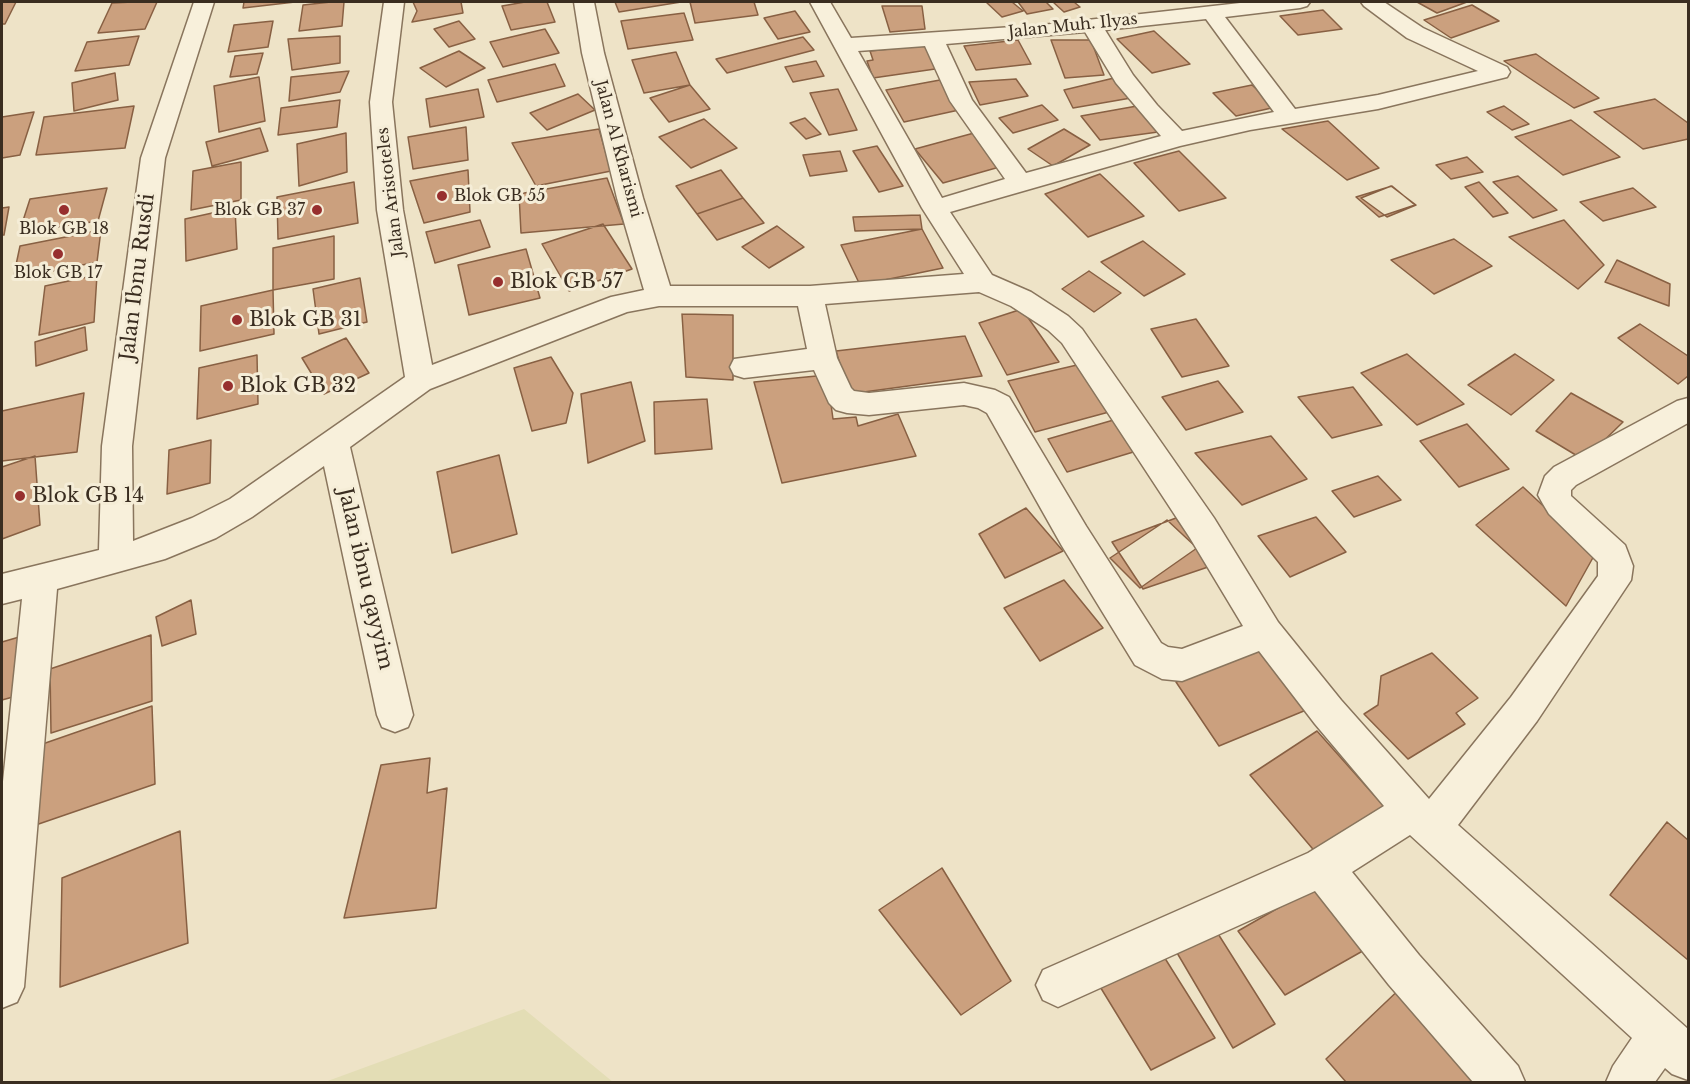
<!DOCTYPE html>
<html>
<head>
<meta charset="utf-8">
<style>
  body { margin:0 }
  #map { position:relative; width:1690px; height:1084px; overflow:hidden; background:#eee3c7; font-family:"Libre Baskerville",serif }
  canvas { display:block }
  .frame { position:absolute; inset:0; border:3px solid #3a2d20; pointer-events:none }
</style>
</head>
<body>
<div id="map">
<canvas width="1690" height="1084"></canvas>
<div class="frame"></div>
</div>
<script>
const g = document.querySelector('canvas').getContext('2d');
g.lineJoin = 'round';
function paint(path, color) { g.fillStyle = color; g.fill(path, 'evenodd'); }
const shape = rows => new Path2D(rows.map(r => 'M' + r).join(''));
function strokePath(path, color, width, dash) { g.strokeStyle = color; g.lineWidth = width; g.lineCap = dash ? 'butt' : 'round'; g.setLineDash(dash || []); g.stroke(path); }
function write(font, color, halo, rows, align = 'center') {
  g.font = font + ' "Libre Baskerville",serif'; g.lineWidth = 6; g.setLineDash([]); g.textBaseline = 'middle'; g.strokeStyle = halo; g.fillStyle = color; for (const [text, x, y, turn = 0] of rows) {
    g.save(); g.translate(x, y); g.rotate((+turn || 0) * Math.PI / 180); g.textAlign = isNaN(turn) ? turn : align; if (halo) g.strokeText(text, 0, 0); g.fillText(text, 0, 0); g.restore();
  }
}
const farmland = shape([
  [524,1009,613,1082,325,1082]
]);
const building = shape([
  [2,2,16,2,5,24,2,24,2,2],
  [133,2,157,2,145,29,98,33,112,3,133,2],
  [244,2,295,2,243,8,244,2],
  [331,2,344,2,342,26,299,31,303,5,331,2],
  [413,2,461,2,463,13,412,22,417,11,413,2],
  [525,2,547,2,555,22,511,30,502,6,525,2],
  [615,2,681,2,619,12,615,2],
  [690,2,754,2,758,15,695,23,690,2],
  [986,2,1012,2,1023,11,1002,17,986,2],
  [1018,2,1046,2,1053,9,1027,14,1018,2],
  [1053,2,1074,2,1080,7,1064,12,1053,2],
  [1417,2,1467,2,1437,13,1417,2],
  [1472,5,1499,21,1451,38,1424,20,1472,5],
  [882,6,922,6,925,29,890,32,882,6],
  [1323,10,1342,29,1298,35,1280,16,1323,10],
  [795,11,810,32,778,39,764,18,795,11],
  [684,13,693,40,628,49,621,21,684,13],
  [273,21,268,47,228,52,234,25,273,21],
  [459,21,475,39,449,47,434,29,459,21],
  [545,29,559,53,503,67,490,42,545,29],
  [1154,31,1190,64,1152,73,1117,39,1154,31],
  [139,36,129,65,75,71,87,42,139,36],
  [340,36,340,63,292,70,288,39,340,36],
  [803,37,814,50,727,73,716,59,803,37],
  [1018,40,1031,64,976,70,964,46,1018,40],
  [1051,40,1091,40,1104,75,1065,78,1051,40],
  [928,45,942,68,873,78,867,61,873,60,870,51,928,45],
  [459,51,485,68,446,87,420,68,459,51],
  [676,52,690,85,644,93,632,60,676,52],
  [263,53,257,74,230,77,235,56,263,53],
  [1536,54,1599,98,1574,108,1504,61,1536,54],
  [816,61,824,76,793,82,785,67,816,61],
  [555,64,565,86,497,102,488,80,555,64],
  [349,71,340,92,289,101,291,77,349,71],
  [115,73,118,100,74,111,72,83,115,73],
  [259,77,265,121,219,132,214,86,259,77],
  [1114,78,1131,98,1073,108,1064,90,1114,78],
  [1016,79,1028,96,980,105,969,82,1016,79],
  [940,80,959,110,904,122,886,90,940,80],
  [690,85,710,109,669,122,650,98,690,85],
  [1252,85,1276,107,1236,116,1213,93,1252,85],
  [478,89,484,117,430,127,426,99,478,89],
  [838,89,857,130,829,135,810,93,838,89],
  [578,94,595,110,547,130,530,113,578,94],
  [1655,99,1688,123,1688,139,1643,149,1594,112,1655,99],
  [340,100,337,127,278,135,281,108,340,100],
  [1042,105,1058,120,1013,133,999,118,1042,105],
  [134,106,125,148,36,155,44,117,134,106],
  [1137,106,1158,132,1100,140,1081,116,1137,106],
  [1504,106,1529,124,1512,130,1487,112,1504,106],
  [34,112,20,155,2,158,2,117,34,112],
  [805,118,821,134,806,139,790,123,805,118],
  [704,119,737,148,691,168,659,137,704,119],
  [1571,120,1620,157,1563,175,1515,137,1571,120],
  [1328,121,1379,168,1347,180,1282,129,1328,121],
  [466,127,468,160,413,169,408,137,466,127],
  [260,128,268,151,212,166,206,142,260,128],
  [599,129,611,171,536,186,512,143,599,129],
  [1064,129,1090,145,1053,166,1028,149,1064,129],
  [346,133,347,172,299,186,297,144,346,133],
  [974,133,1003,166,943,183,915,149,974,133],
  [877,146,903,186,879,192,853,151,877,146],
  [840,151,847,171,810,176,803,155,840,151],
  [1179,151,1226,198,1179,211,1134,163,1179,151],
  [1467,157,1483,172,1451,179,1436,165,1467,157],
  [241,162,241,200,191,210,193,171,241,162],
  [468,170,470,212,424,223,410,181,468,170],
  [721,170,743,198,697,214,676,186,721,170],
  [1100,174,1144,216,1088,237,1045,194,1100,174],
  [1518,176,1557,210,1533,218,1493,182,1518,176],
  [607,178,624,224,521,233,519,194,607,178],
  [354,182,358,223,278,239,277,197,354,182],
  [1479,182,1508,213,1493,217,1465,187,1479,182],
  [1391,186,1416,205,1387,217,1361,198,1391,186],
  [1392,186,1415,205,1379,217,1356,197,1392,186],
  [107,188,98,221,19,233,30,199,107,188],
  [1633,188,1656,207,1603,221,1580,202,1633,188],
  [743,198,764,223,717,240,697,214,743,198],
  [9,207,4,235,2,235,2,208,9,207],
  [235,208,237,249,186,261,185,219,235,208],
  [920,215,922,229,855,231,853,217,920,215],
  [480,220,490,247,435,263,426,232,480,220],
  [1564,220,1604,265,1578,289,1509,237,1564,220],
  [603,224,632,269,569,291,542,244,603,224],
  [777,226,804,247,769,268,742,247,777,226],
  [922,229,943,268,860,285,841,245,922,229],
  [101,230,97,262,13,279,20,246,101,230],
  [334,236,334,279,273,290,273,248,334,236],
  [1454,239,1492,266,1434,294,1391,260,1454,239],
  [1143,241,1185,274,1144,296,1101,262,1143,241],
  [526,249,540,298,469,315,458,265,526,249],
  [1617,260,1670,284,1669,306,1605,282,1617,260],
  [1089,271,1121,293,1094,312,1062,289,1089,271],
  [97,275,94,322,39,335,45,286,97,275],
  [360,278,367,322,319,334,313,289,360,278],
  [273,290,274,334,200,351,201,306,273,290],
  [1022,309,1059,362,1007,375,979,323,1022,309],
  [682,314,733,315,733,380,686,377,682,314],
  [1196,319,1229,366,1182,377,1151,329,1196,319],
  [1640,324,1688,356,1688,376,1678,384,1618,338,1640,324],
  [85,327,87,350,36,366,35,342,85,327],
  [965,336,982,376,849,394,836,351,965,336],
  [346,338,369,373,324,394,302,358,346,338],
  [1407,354,1464,404,1417,425,1361,373,1407,354],
  [1515,354,1554,380,1511,415,1468,385,1515,354],
  [257,355,258,404,197,419,199,368,257,355],
  [551,357,573,393,566,423,532,431,514,368,551,357],
  [1077,365,1109,412,1035,432,1008,381,1077,365],
  [827,375,833,419,856,417,858,426,898,414,916,456,782,483,754,382,827,375],
  [1218,381,1243,412,1186,430,1162,397,1218,381],
  [631,382,645,441,588,463,581,394,631,382],
  [1353,387,1382,425,1332,438,1298,397,1353,387],
  [84,393,77,452,2,461,2,411,84,393],
  [1571,393,1623,422,1584,460,1536,431,1571,393],
  [707,399,712,449,655,454,654,402,707,399],
  [1117,419,1140,450,1067,472,1048,439,1117,419],
  [1467,424,1509,469,1459,487,1420,441,1467,424],
  [1271,436,1307,479,1242,505,1195,453,1271,436],
  [211,440,210,483,167,494,169,450,211,440],
  [499,455,517,534,452,553,437,472,499,455],
  [35,456,40,525,2,539,2,467,35,456],
  [1378,476,1401,500,1354,517,1332,491,1378,476],
  [1523,487,1595,554,1566,606,1476,525,1523,487],
  [1026,508,1063,551,1005,578,979,534,1026,508],
  [1316,517,1346,552,1290,577,1258,536,1316,517],
  [1176,518,1211,566,1143,589,1112,542,1176,518],
  [1167,520,1197,548,1140,588,1110,558,1167,520],
  [1064,580,1103,628,1040,661,1004,608,1064,580],
  [191,600,196,634,162,646,156,617,191,600],
  [26,635,20,695,2,700,2,642,26,635],
  [151,635,152,701,51,733,50,669,151,635],
  [1263,648,1311,708,1219,746,1176,682,1263,648],
  [1432,653,1478,698,1456,713,1465,724,1408,759,1364,714,1378,705,1381,676,1432,653],
  [152,706,155,784,27,828,31,748,152,706],
  [1317,731,1390,813,1323,861,1250,775,1317,731],
  [430,758,427,793,447,788,436,908,344,918,381,765,430,758],
  [1667,822,1688,840,1688,960,1610,895,1667,822],
  [180,831,188,943,60,987,62,878,180,831],
  [942,868,1011,981,961,1015,879,910,942,868],
  [1327,880,1375,944,1285,995,1238,931,1327,880],
  [1215,929,1275,1024,1233,1048,1173,946,1215,929],
  [1161,952,1215,1038,1151,1070,1099,985,1161,952],
  [1406,983,1485,1067,1471,1082,1346,1082,1326,1059,1406,983]
]);
const minor = shape([
  [194,2,214,2,165,158,132,446,133,541,192,518,230,499,405,377,377,210,370,102,384,2,404,2,392,102,403,210,432,365,611,297,644,290,617,198,582,53,574,2,594,2,604,53,643,198,670,286,810,286,964,274,922,208,810,2,830,2,851,38,1042,25,1249,2,1310,2,1307,6,1300,8,1225,17,1295,109,1378,95,1478,71,1407,38,1364,6,1361,2,1384,2,1423,28,1507,67,1510,72,1507,77,1378,109,1250,130,1180,146,950,212,992,275,1031,292,1068,316,1082,329,1214,518,1278,622,1341,700,1429,799,1511,697,1598,576,1598,562,1549,514,1543,504,1538,495,1545,476,1554,467,1677,401,1688,398,1688,423,1576,485,1571,490,1571,496,1625,545,1633,566,1631,580,1537,721,1458,825,1688,1029,1688,1080,1672,1074,1665,1068,1655,1082,1606,1082,1613,1066,1632,1038,1410,835,1352,872,1419,955,1518,1066,1525,1082,1473,1082,1389,985,1315,891,1058,1007,1043,1000,1036,985,1043,970,1308,853,1384,806,1315,724,1259,651,1182,681,1162,679,1135,665,1062,546,987,413,978,408,964,405,869,415,847,413,836,410,829,403,814,370,744,378,734,375,730,367,734,359,807,349,798,306,659,306,627,312,430,389,350,447,413,715,408,727,395,732,382,727,377,715,324,466,252,517,216,538,165,559,57,589,24,987,17,1002,2,1008,2,791,22,599,2,604,2,574,99,550,102,446,141,158,194,2],
  [1206,19,1274,112,1182,131,1157,105,1133,75,1105,30,1206,19],
  [1085,32,1116,83,1161,136,1026,173,972,100,946,44,1085,32],
  [925,46,950,101,1005,179,942,198,858,51,925,46],
  [979,292,1011,306,1048,330,1062,343,1190,538,1243,626,1182,649,1168,647,1161,643,1086,526,1009,397,995,390,964,383,869,393,854,391,851,388,837,358,825,304,979,292]
]);
const markers = [
  [442,196,6,"#972f2e"],
  [64,210,6,"#972f2e"],
  [317,210,6,"#972f2e"],
  [58,254,6,"#972f2e"],
  [498,282,6,"#972f2e"],
  [237,320,6,"#972f2e"],
  [228,386,6,"#972f2e"],
  [20,496,6,"#972f2e"]
];
const farStreetnames = [
  ["Jalan Muh. Ilyas",1073,26,-6],
  ["Jalan Al Kharismi",618,149,75],
  ["Jalan Aristoteles",391,192,-97]
];
const farPoinames = [
  ["Blok GB 55",454,196,"left"],
  ["Blok GB 37",305,210,"right"],
  ["Blok GB 18",64,229],
  ["Blok GB 17",58,273]
];
const streetNames = [
  ["Jalan Ibnu Rusdi",138,277,-83],
  ["Jalan ibnu qayyim",365,579,77]
];
const poiNames = [
  ["Blok GB 57",510,282],
  ["Blok GB 31",249,320],
  ["Blok GB 32",240,386],
  ["Blok GB 14",32,496]
];
paint(farmland, '#e3ddb5');
paint(building, '#cba07e');
strokePath(building, '#886043', 1.5);
strokePath(minor, '#89755d', 3);
paint(minor, '#f8f0db');
for (const [x, y, r, color] of markers) { const dot = new Path2D(); dot.arc(x, y, r, 0, 2 * Math.PI); g.fillStyle = color; g.fill(dot); strokePath(dot, '#f5edd7', 2); }
write('16px', '#3a2d20', '#f5edd7', farStreetnames);
write('16px', '#3a2d20', '#f5edd7', farPoinames);
write('20px', '#3a2d20', '#f5edd7', streetNames);
write('20px', '#3a2d20', '#f5edd7', poiNames, 'left');
</script>
</body>
</html>
